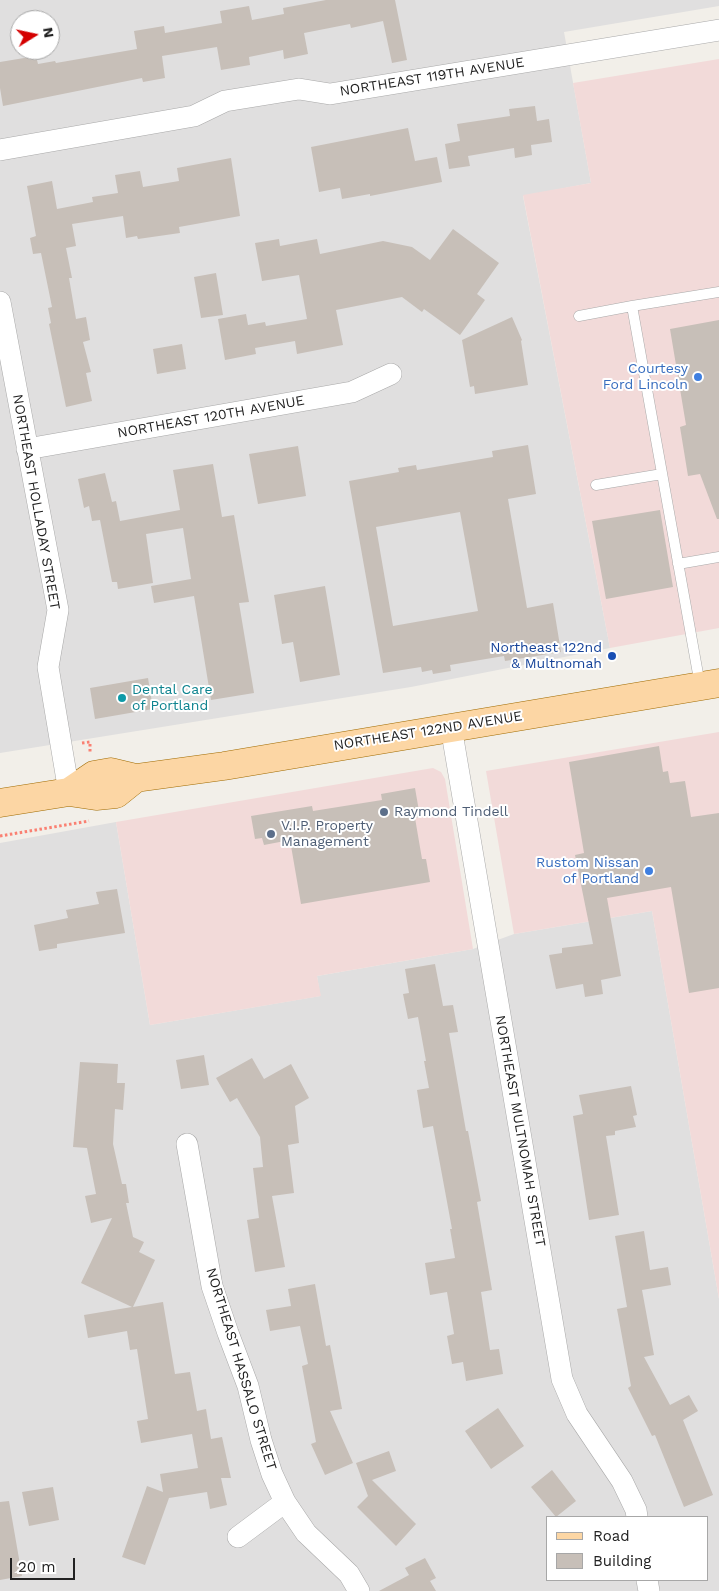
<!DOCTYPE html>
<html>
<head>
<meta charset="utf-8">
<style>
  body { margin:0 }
  #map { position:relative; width:719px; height:1591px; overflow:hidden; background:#f2efe9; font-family:"Work Sans",sans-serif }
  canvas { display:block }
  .legend { position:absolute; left:546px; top:1516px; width:162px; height:65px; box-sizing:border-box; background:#fff; border:1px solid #a7a7a7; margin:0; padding:6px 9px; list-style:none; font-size:15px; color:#222 }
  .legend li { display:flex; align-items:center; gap:10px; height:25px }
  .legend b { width:25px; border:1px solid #a7a7a7 }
  .north { position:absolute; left:10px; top:10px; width:50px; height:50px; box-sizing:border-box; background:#fff; border:1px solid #a7a7a7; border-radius:50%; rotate:80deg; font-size:14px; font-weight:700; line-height:20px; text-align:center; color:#222 }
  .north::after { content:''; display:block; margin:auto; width:18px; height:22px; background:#d40000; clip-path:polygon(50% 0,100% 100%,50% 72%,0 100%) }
  .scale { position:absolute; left:10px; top:1558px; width:65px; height:22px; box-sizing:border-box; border:2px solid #222; border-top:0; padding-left:6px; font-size:15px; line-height:18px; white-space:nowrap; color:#222; -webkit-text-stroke:4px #fff; paint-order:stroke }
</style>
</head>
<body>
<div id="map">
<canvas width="719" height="1591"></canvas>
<ul class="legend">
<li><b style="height:6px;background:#fcd6a4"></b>Road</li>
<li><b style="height:14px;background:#c7bfb8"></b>Building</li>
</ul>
<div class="north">N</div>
<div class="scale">20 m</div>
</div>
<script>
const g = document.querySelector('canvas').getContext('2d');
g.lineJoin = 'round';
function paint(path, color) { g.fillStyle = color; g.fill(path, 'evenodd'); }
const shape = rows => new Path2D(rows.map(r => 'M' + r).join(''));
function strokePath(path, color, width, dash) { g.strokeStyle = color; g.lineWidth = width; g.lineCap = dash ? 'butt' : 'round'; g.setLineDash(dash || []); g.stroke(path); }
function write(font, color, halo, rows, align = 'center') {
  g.font = font + ' "Work Sans",sans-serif'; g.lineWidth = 4; g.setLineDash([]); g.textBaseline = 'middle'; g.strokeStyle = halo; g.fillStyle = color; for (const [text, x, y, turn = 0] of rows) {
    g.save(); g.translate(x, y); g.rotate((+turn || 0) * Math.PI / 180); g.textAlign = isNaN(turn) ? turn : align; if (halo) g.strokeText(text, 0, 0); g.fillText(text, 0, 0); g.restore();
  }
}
const residential = shape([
  [0,0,719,0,719,6,564,32,591,183,523,196,610,648,411,687,0,753],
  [20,20,50,20,50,50,20,50],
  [116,822,150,1025,320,996,317,976,473,949,514,934,652,911,719,1299,719,1591,0,1591,0,843],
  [548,1517,708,1517,708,1580,548,1580]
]);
const commercial = shape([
  [719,59,719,628,610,648,523,195,591,183,573,83],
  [719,732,719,1299,652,911,514,934,486,771],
  [433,768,441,772,445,779,473,949,317,976,321,996,150,1025,116,822]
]);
const building = shape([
  [326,0,395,0,407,60,392,63,383,21,351,28,350,24,304,33,308,54,284,59,283,50,249,57,250,65,221,70,217,47,162,56,165,78,143,82,142,78,3,106,0,88,0,62,36,56,38,64,55,61,56,63,137,49,134,31,164,26,165,33,222,23,220,11,249,6,252,20,284,14,283,8],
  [535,106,537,121,549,119,552,142,531,145,532,155,515,158,514,148,468,156,470,166,449,169,445,144,460,141,457,124,510,116,509,109],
  [408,128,415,161,437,157,442,182,370,196,370,194,342,199,340,188,319,192,311,147],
  [231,158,240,216,179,227,180,233,138,239,137,236,126,238,123,216,72,224,76,246,66,248,72,278,69,278,76,319,86,317,90,340,83,342,91,372,86,373,92,401,66,407,49,324,51,323,48,308,52,307,41,253,33,254,30,238,36,236,27,186,52,181,57,209,93,202,92,197,118,193,115,175,140,171,143,187,179,181,177,168],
  [453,229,499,263,477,294,485,300,460,335,424,309,422,312,402,297,336,310,343,345,297,354,295,341,255,348,256,354,225,360,218,319,246,314,248,325,265,322,266,326,307,319,299,275,262,281,255,243,279,239,280,246,317,239,320,254,383,241,412,247,430,260],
  [216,273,223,315,201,318,194,277],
  [512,317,522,340,521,341,528,385,475,394,474,386,470,387,462,340],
  [719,320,719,519,717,519,700,474,688,476,680,427,686,425,670,329],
  [182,344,186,369,157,374,153,349],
  [528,445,536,494,508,499,527,608,553,603,561,652,505,661,504,656,450,665,451,671,433,674,432,670,422,672,421,667,383,673,349,481,399,472,398,468,416,465,417,470,493,457,492,451],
  [460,512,478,611,393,626,376,527],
  [298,446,306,496,258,504,249,454],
  [213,464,222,517,234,515,249,602,239,603,254,693,211,700,194,596,154,603,151,586,191,579,183,528,146,534,153,583,118,589,117,582,112,582,100,520,92,521,89,506,84,508,78,479,105,473,112,502,116,501,120,521,180,510,173,470],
  [660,510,673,587,606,599,592,521],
  [325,586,340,675,300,682,293,642,282,644,274,595],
  [148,678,153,709,95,719,90,688],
  [659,746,663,772,668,771,670,783,685,781,691,817,719,813,719,988,689,993,671,887,607,898,621,976,601,980,603,994,585,997,583,984,556,989,549,955,562,953,562,948,593,944,575,855,584,853,569,762],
  [415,788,420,817,415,818,422,859,426,859,430,882,301,904,290,840,264,845,262,838,255,839,251,816,312,806,313,811,382,800,381,794],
  [117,889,125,933,57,944,57,948,39,951,34,925,68,918,66,910,99,904,96,892],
  [435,964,443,1006,453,1005,458,1032,449,1033,466,1131,468,1131,481,1201,477,1202,492,1290,481,1292,490,1350,499,1349,503,1374,466,1381,463,1362,452,1364,447,1336,454,1334,447,1292,430,1295,425,1263,455,1258,450,1229,452,1229,433,1126,423,1128,417,1090,429,1088,424,1061,426,1061,418,1017,408,1019,403,994,409,993,405,969],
  [204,1055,209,1085,181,1089,176,1060],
  [252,1058,264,1079,291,1064,309,1098,295,1106,299,1143,288,1145,294,1193,272,1196,285,1267,255,1272,247,1220,259,1218,253,1168,263,1167,260,1137,237,1098,230,1102,216,1078],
  [80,1062,118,1064,117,1083,125,1083,123,1110,115,1109,113,1144,122,1184,126,1184,129,1203,126,1203,133,1237,144,1242,139,1252,155,1260,133,1307,163,1302,175,1374,190,1372,197,1411,206,1409,211,1439,222,1437,231,1478,221,1478,227,1505,210,1509,207,1492,169,1498,145,1565,122,1557,147,1486,163,1492,160,1474,198,1468,192,1434,141,1443,137,1421,148,1419,137,1349,130,1350,127,1331,88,1338,84,1315,132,1307,81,1283,112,1218,91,1223,85,1196,96,1194,87,1148,73,1147],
  [631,1086,637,1115,633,1116,636,1127,615,1131,615,1135,606,1136,619,1215,589,1220,573,1116,583,1114,579,1095],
  [644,1231,650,1270,668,1267,671,1285,642,1290,654,1355,644,1357,670,1405,689,1395,698,1411,683,1420,713,1495,684,1507,655,1435,652,1436,628,1388,631,1386,617,1309,627,1307,615,1236],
  [315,1284,326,1346,330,1345,342,1409,330,1411,353,1463,325,1475,311,1444,316,1442,302,1366,308,1364,300,1326,270,1331,266,1310,291,1306,288,1289],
  [498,1408,524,1446,491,1469,465,1431],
  [389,1451,396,1471,372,1480,416,1524,396,1546,357,1507,368,1496,356,1463],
  [552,1470,576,1501,556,1517,531,1487],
  [53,1487,59,1520,29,1526,22,1492],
  [9,1501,22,1576,0,1580,0,1502],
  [425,1558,436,1578,430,1581,436,1591,379,1591,409,1575,405,1568]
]);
const path = shape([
  [82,743,90,742,90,752],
  [0,836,89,821]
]);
const service = shape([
  [579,316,632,306],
  [596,485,662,474],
  [678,564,719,557],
  [700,685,632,306,719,292]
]);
const minor = shape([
  [0,150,194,116,225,101,299,89,330,94,719,30],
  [0,302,58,610,48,667,69,792],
  [27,449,352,392,391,374],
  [451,727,562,1379,577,1414,622,1481,636,1510,637,1517],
  [187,1144,212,1286,228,1333,248,1386,261,1440,272,1474,285,1502,306,1533,349,1574,359,1591],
  [238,1537,285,1502],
  [647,1580,649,1591]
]);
const primary = shape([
  [69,792,94,775,111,772,136,778,224,766,719,683],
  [0,803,69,792,96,796,116,794,136,778]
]);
const markers = [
  [698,377,5,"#3f7fe0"],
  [612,656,5,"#1a4fb4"],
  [122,698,5,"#0f9aa8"],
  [384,812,5,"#5c6f8a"],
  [271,834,5,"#5c6f8a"],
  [649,871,5,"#3f7fe0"]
];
const streetNames = [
  ["NORTHEAST 119TH AVENUE",432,77,-9],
  ["NORTHEAST 120TH AVENUE",211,417,-10],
  ["NORTHEAST HOLLADAY STREET",36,502,80],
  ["NORTHEAST 122ND AVENUE",428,731,-9],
  ["NORTHEAST MULTNOMAH STREET",520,1131,80],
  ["NORTHEAST HASSALO STREET",241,1369,73]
];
const shopNames = [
  ["Courtesy",688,369],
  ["Ford Lincoln",688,385],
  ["Rustom Nissan",639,863],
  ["of Portland",639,879]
];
const transitNames = [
  ["Northeast 122nd",602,648],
  ["& Multnomah",602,664]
];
const cultureNames = [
  ["Dental Care",132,690],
  ["of Portland",132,706]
];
const serviceNames = [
  ["Raymond Tindell",394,812],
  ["V.I.P. Property",281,826],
  ["Management",281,842]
];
paint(residential, '#e0dfdf');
paint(commercial, '#f2dad9');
paint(building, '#c7bfb8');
strokePath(service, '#a9a9a9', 11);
strokePath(minor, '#a9a9a9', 22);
strokePath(primary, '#a06b00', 29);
strokePath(path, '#fa8072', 3, [2.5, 2.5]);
strokePath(service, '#fff', 10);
strokePath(minor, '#fff', 21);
strokePath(primary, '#fcd6a4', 28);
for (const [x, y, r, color] of markers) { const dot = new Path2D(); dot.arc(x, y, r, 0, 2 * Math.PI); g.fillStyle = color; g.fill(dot); strokePath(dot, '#fff', 2); }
write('14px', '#222', '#fff', streetNames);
write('14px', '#366cbe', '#fff', shopNames, 'right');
write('14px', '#164399', '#fff', transitNames, 'right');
write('14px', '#0d838f', '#fff', cultureNames, 'left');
write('14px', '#4e5e75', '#fff', serviceNames, 'left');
</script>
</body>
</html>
